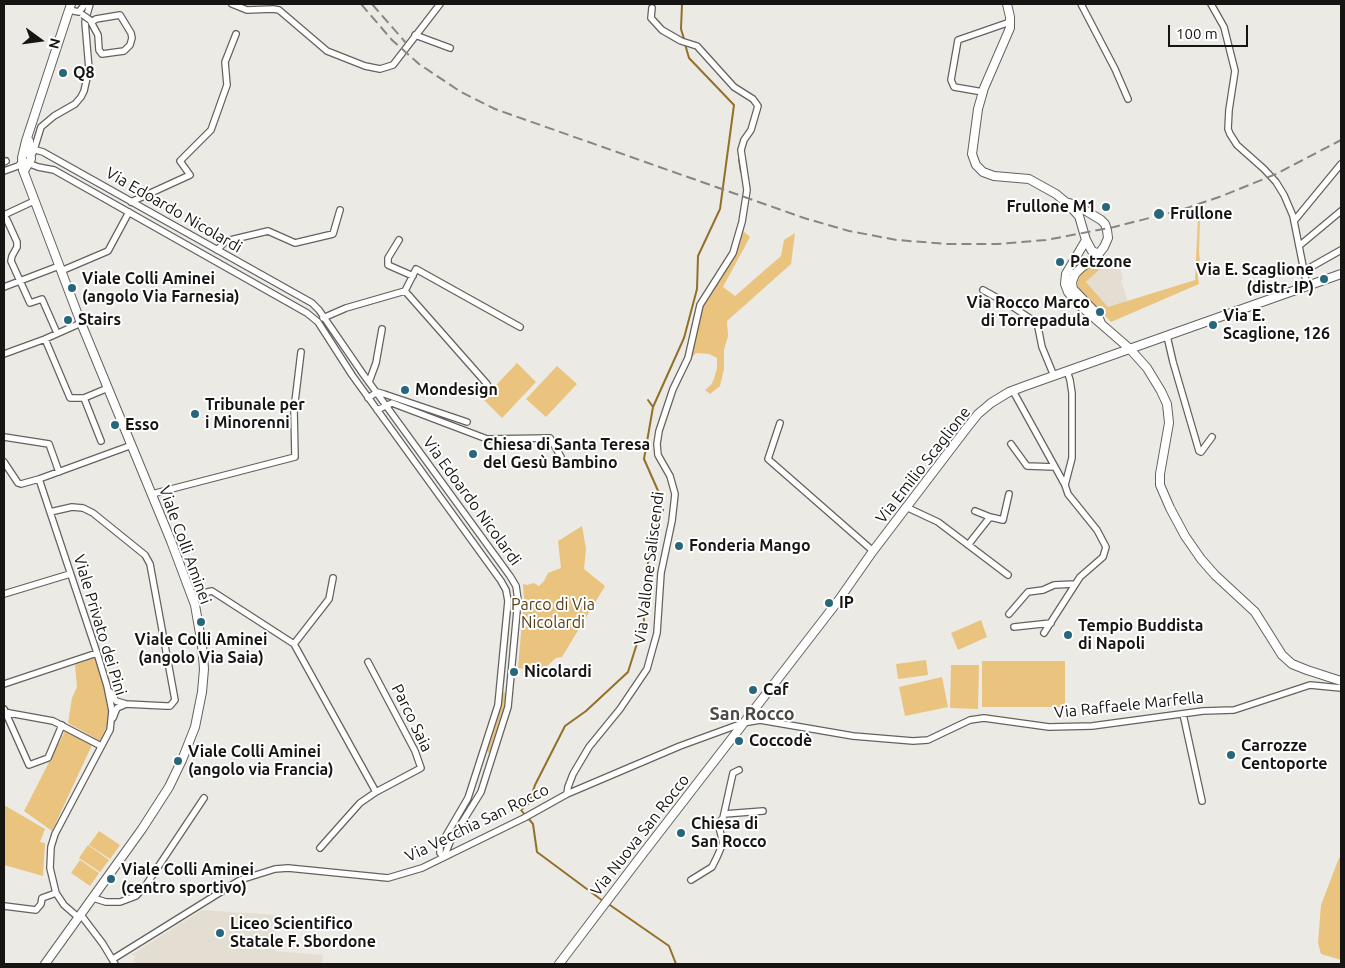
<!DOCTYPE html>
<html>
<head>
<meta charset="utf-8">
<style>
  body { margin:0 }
  #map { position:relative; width:1345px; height:968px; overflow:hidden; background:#eceae5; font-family:Ubuntu,sans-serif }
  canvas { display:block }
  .frame { position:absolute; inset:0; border:5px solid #161514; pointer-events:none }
  .north { position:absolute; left:15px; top:15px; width:50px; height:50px; -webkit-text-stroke:4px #fff; paint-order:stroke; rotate:104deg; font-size:14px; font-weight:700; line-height:20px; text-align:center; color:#161514 }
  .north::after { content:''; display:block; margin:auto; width:18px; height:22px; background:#161514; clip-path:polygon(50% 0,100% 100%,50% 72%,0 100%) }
  .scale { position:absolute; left:1168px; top:25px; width:80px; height:22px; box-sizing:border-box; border:2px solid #161514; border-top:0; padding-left:6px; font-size:15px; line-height:18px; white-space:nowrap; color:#161514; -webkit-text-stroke:4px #fff; paint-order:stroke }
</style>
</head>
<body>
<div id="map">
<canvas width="1345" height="968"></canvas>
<div class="frame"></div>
<div class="north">N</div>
<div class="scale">100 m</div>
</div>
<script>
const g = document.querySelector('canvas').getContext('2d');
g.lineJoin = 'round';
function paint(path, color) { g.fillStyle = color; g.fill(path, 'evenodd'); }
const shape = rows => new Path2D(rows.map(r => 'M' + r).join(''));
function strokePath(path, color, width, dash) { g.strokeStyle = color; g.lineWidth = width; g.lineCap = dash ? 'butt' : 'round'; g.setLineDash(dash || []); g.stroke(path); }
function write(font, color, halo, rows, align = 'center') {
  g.font = font + ' Ubuntu,sans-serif'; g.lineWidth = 4; g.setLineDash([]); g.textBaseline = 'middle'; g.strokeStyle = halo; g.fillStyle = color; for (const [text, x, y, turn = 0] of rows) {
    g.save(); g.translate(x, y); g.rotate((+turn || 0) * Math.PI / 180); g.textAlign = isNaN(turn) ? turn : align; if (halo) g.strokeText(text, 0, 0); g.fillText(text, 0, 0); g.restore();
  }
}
const built = shape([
  [1117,259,1123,279,1121,280,1128,302,1108,307,1086,282,1099,270,1106,267,1105,261],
  [202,910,276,915,275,951,323,955,322,964,138,964,133,962,135,956,131,955]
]);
const green = shape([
  [1200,217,1199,251,1201,275,1198,276,1199,284,1111,322,1080,290,1078,286,1078,280,1082,273,1092,266,1105,261,1106,267,1099,270,1086,282,1108,307,1195,280,1198,218],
  [742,230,750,237,723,287,735,296,781,256,784,240,795,233,791,264,727,321,728,336,724,350,724,369,720,386,710,394,705,390,711,385,714,379,717,368,717,358,709,354,696,353,690,359,702,309,734,254],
  [517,363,536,382,502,418,483,399],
  [557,366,577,384,546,417,526,399],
  [582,526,586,549,584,569,605,586,562,657,556,658,542,671,518,668,524,599,523,584,527,585,534,583,539,586,544,581,548,573,561,568,558,541],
  [981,620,987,637,958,650,951,633],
  [96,656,110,708,108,724,100,741,68,723,72,698,77,687,75,665],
  [926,660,928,675,898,679,896,664],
  [982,661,1065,661,1065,707,982,707],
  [951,665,979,665,978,709,950,708],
  [942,677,948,707,905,716,899,687],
  [505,692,506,695,503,716,491,751,488,753,487,750,497,720,502,694],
  [65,731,92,745,52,831,24,811],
  [4,805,45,829,40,842,45,843,43,876,4,865],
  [99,831,120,845,110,859,89,845],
  [88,845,109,860,100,872,79,858],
  [1339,858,1341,858,1341,960,1321,954,1318,943,1321,905],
  [80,860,99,873,90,886,71,873]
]);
const stream = shape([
  [682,4,681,29,684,39],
  [739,159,741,172],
  [648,400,653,407],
  [525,815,521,810,529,803,535,785,565,726,586,711,628,672,644,621,643,600,651,541,663,510,659,493,644,459,653,407,684,338,697,289,698,256,720,209,734,105,689,58,685,44],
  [528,818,533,824,537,852,603,901],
  [607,903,669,946,676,964]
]);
const minor = shape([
  [232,4,247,10,273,9,279,10,327,51,365,66,380,69,393,65,440,4],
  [1081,4,1115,69,1128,99],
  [1211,4,1224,27,1235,71,1229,110,1228,129,1230,134,1237,145,1264,169,1276,182,1284,195,1293,216,1307,286],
  [69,10,79,12,85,4],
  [90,20,98,35,99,50,102,54,124,51,130,45,132,38,131,33,120,15,96,19,92,22],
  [415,35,450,48],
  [983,92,954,87,951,80,958,40,1010,22],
  [29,148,43,152,312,303,319,310,363,374,510,576,516,586,518,600,508,707,481,792,450,842,444,857],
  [33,153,41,127,54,116,75,104,81,97,84,91,89,69,85,22,90,4],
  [4,162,6,161],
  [28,163,38,167,54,170,307,313,318,322,352,375,501,581,506,590,508,601,498,705,468,798,440,846,440,853,444,857],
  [4,171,18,166,23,161],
  [131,202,190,175,180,161,211,130,227,85,225,62,236,34],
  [4,215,34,201],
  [4,216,7,220,17,242,17,247,12,256,11,261,30,303,42,299,57,333],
  [1294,221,1341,164],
  [399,240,388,258,388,265,413,276],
  [1299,246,1341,211],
  [217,250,226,241,268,231,295,243,333,234,340,210],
  [61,271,108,251,129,212],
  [1304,271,1341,250],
  [4,287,59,266],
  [983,290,1010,305,1034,321,1038,327,1042,347,1054,376],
  [405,291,416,269,520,327],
  [405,291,487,384],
  [323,318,346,308,405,291],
  [1167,336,1173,362,1199,451,1201,452,1212,437],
  [45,339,70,398,84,398,108,388],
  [4,354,45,339,81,323],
  [369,382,376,363,382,329],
  [1013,391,1065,485,1068,494,1097,530,1106,547,1103,557,1080,577,1044,633],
  [84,398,101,441],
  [368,398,377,392,384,394,467,422],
  [377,410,392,403,487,439,550,438,561,457],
  [780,423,768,459,873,551],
  [4,437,49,444,59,472],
  [1011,444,1027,466,1055,467],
  [4,462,18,483,21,484,39,479],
  [1065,485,1072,458,1072,393,1070,380,1067,371],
  [152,494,295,457,294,410,301,352],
  [906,507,938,522,1008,575],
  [975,511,990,517],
  [50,512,72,507,83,508,93,513,145,555,150,564,175,700,170,706,166,706,126,704,116,701,110,692],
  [968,545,990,517,1003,520,1009,494],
  [4,594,70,574],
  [193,599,203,593,212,591,294,644,376,792,360,803,320,848],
  [1009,614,1028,592,1043,590,1054,585,1075,584],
  [1014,627,1051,623],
  [294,644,329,599,333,578],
  [368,662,415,751,421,768,376,792],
  [4,684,97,653],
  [4,709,29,765,48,758,62,725],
  [4,711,9,713,53,721,101,746],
  [1183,714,1202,801],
  [113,718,117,708,126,704],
  [567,794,568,787,573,774,589,747,620,709,647,669,657,633,661,573,672,521,675,494,670,476,658,455,657,444,659,431,673,389,688,358,700,305,733,253,742,222,747,190,741,150,744,140,751,130,758,106,753,99,734,87,697,46,681,41,662,30,651,18,652,8],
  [724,814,763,811],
  [691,880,712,867,717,857,723,843,719,827,721,820,723,818,733,773,739,770],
  [93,898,106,902,120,902,136,896,146,885,204,798],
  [4,906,36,910,41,904,42,898,56,893],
  [81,915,103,944,115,964],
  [79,918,64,905,56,893,50,868,51,847,55,834,110,730,112,711,107,686,97,653,39,479,132,445],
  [113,959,240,880,275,869,288,868,388,878,422,868,524,818,567,794,680,746,743,723,760,720,853,736,913,741,928,740,970,720,984,718,1049,727,1092,726,1203,711,1234,710,1310,685,1341,688]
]);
const major = shape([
  [1007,4,1010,17,1010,28,984,88,978,109,972,154,976,165,983,172,994,176,1029,179,1056,194,1067,203,1079,216,1086,240,1066,274,1065,284,1068,292,1077,303,1130,349,1147,368,1161,391,1167,404,1169,423,1160,474,1160,485,1170,508,1185,536,1201,559,1215,575,1255,612,1282,655,1292,664,1307,670,1341,681],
  [24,171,31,159,29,141],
  [1069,203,1078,206,1101,220,1105,224,1107,230,1108,238,1104,247,1097,256,1081,268,1075,274,1072,282,1073,289,1097,314,1101,323],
  [1086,240,1092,251,1099,254],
  [45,964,142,829,169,787,182,760,195,727,202,692,204,669,202,645,195,605,171,541,81,323,23,170,22,158,26,141,71,4],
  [559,964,641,856,838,601,873,551,966,429,978,414,991,403,1009,392,1025,386,1341,274]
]);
const rail = shape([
  [361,4,392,40,419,64,461,92,495,109,804,218,849,231,897,240,947,244,997,244,1046,240,1114,227,1181,210,1222,196,1276,174,1341,140],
  [372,4,406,43]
]);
const minorBridge = shape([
  [83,15,90,20]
]);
const markers = [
  [63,73,5,"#28667c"],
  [1106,207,5,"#28667c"],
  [1159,214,6,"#28667c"],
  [1060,262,5,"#28667c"],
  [1324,279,5,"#28667c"],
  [72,288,5,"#28667c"],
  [1100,312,5,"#28667c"],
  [68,320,5,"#28667c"],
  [1213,325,5,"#28667c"],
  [405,390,5,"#28667c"],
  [195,414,5,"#28667c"],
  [115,425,5,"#28667c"],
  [473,454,5,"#28667c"],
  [679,546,5,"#28667c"],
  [829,603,5,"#28667c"],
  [201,622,5,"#28667c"],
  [1068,635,5,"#28667c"],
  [514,672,5,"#28667c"],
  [753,690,5,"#28667c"],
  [739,741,5,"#28667c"],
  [1231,755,5,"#28667c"],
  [178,761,5,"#28667c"],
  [681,833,5,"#28667c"],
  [111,879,5,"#28667c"],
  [220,933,5,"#28667c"]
];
const poiNames = [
  ["Q8",73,73],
  ["Frullone M1",1096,207,"right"],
  ["Frullone",1170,214],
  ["Petzone",1070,262],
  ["Via E. Scaglione",1314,270,"right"],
  ["(distr. IP)",1314,288,"right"],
  ["Viale Colli Aminei",82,279],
  ["(angolo Via Farnesia)",82,297],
  ["Via Rocco Marco",1090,303,"right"],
  ["di Torrepadula",1090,321,"right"],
  ["Via E.",1223,316],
  ["Scaglione, 126",1223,334],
  ["Stairs",78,320],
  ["Mondesign",415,390],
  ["Tribunale per",205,405],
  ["i Minorenni",205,423],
  ["Esso",125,425],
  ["Chiesa di Santa Teresa",483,445],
  ["del Gesù Bambino",483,463],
  ["Fonderia Mango",689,546],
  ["IP",839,603],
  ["Tempio Buddista",1078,626],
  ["di Napoli",1078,644],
  ["Viale Colli Aminei",201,640,"center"],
  ["(angolo Via Saia)",201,658,"center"],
  ["Nicolardi",524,672],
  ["Caf",763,690],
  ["Coccodè",749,741],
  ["Carrozze",1241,746],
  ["Centoporte",1241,764],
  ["Viale Colli Aminei",188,752],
  ["(angolo via Francia)",188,770],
  ["Chiesa di",691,824],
  ["San Rocco",691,842],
  ["Viale Colli Aminei",121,870],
  ["(centro sportivo)",121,888],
  ["Liceo Scientifico",230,924],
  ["Statale F. Sbordone",230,942]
];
const streetNames = [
  ["Via Edoardo Nicolardi",174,210,30],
  ["Via Emilio Scaglione",923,465,-52],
  ["Via Edoardo Nicolardi",472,501,54],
  ["Viale Colli Aminei",185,545,70],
  ["Via Vallone Saliscendi",649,568,-83],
  ["Viale Privato dei Pini",100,625,73],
  ["Via Raffaele Marfella",1129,705,-6],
  ["Parco Saia",412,718,64],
  ["Via Vecchia San Rocco",477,823,-26],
  ["Via Nuova San Rocco",640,835,-52]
];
const parkNames = [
  ["Parco di Via",553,605],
  ["Nicolardi",553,623]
];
const neighbourhoodNames = [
  ["San Rocco",752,714]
];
paint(built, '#e4ddd2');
paint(green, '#eac37e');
strokePath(stream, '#93702a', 2);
strokePath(minor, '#64625e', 8);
strokePath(major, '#64625e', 10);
strokePath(minor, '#fff', 5.5);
strokePath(major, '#fff', 8);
strokePath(rail, '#878683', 2, [10, 5]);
strokePath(minorBridge, '#64625e', 8, []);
strokePath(minorBridge, '#fff', 5.5);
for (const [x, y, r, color] of markers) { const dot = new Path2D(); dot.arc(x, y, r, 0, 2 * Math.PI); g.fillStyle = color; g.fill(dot); strokePath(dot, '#fff', 2); }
write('bold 16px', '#161514', '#fff', poiNames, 'left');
write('16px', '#161514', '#fff', streetNames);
write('16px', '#554018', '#fff', parkNames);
write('bold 18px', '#4c4a46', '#fff', neighbourhoodNames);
</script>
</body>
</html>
